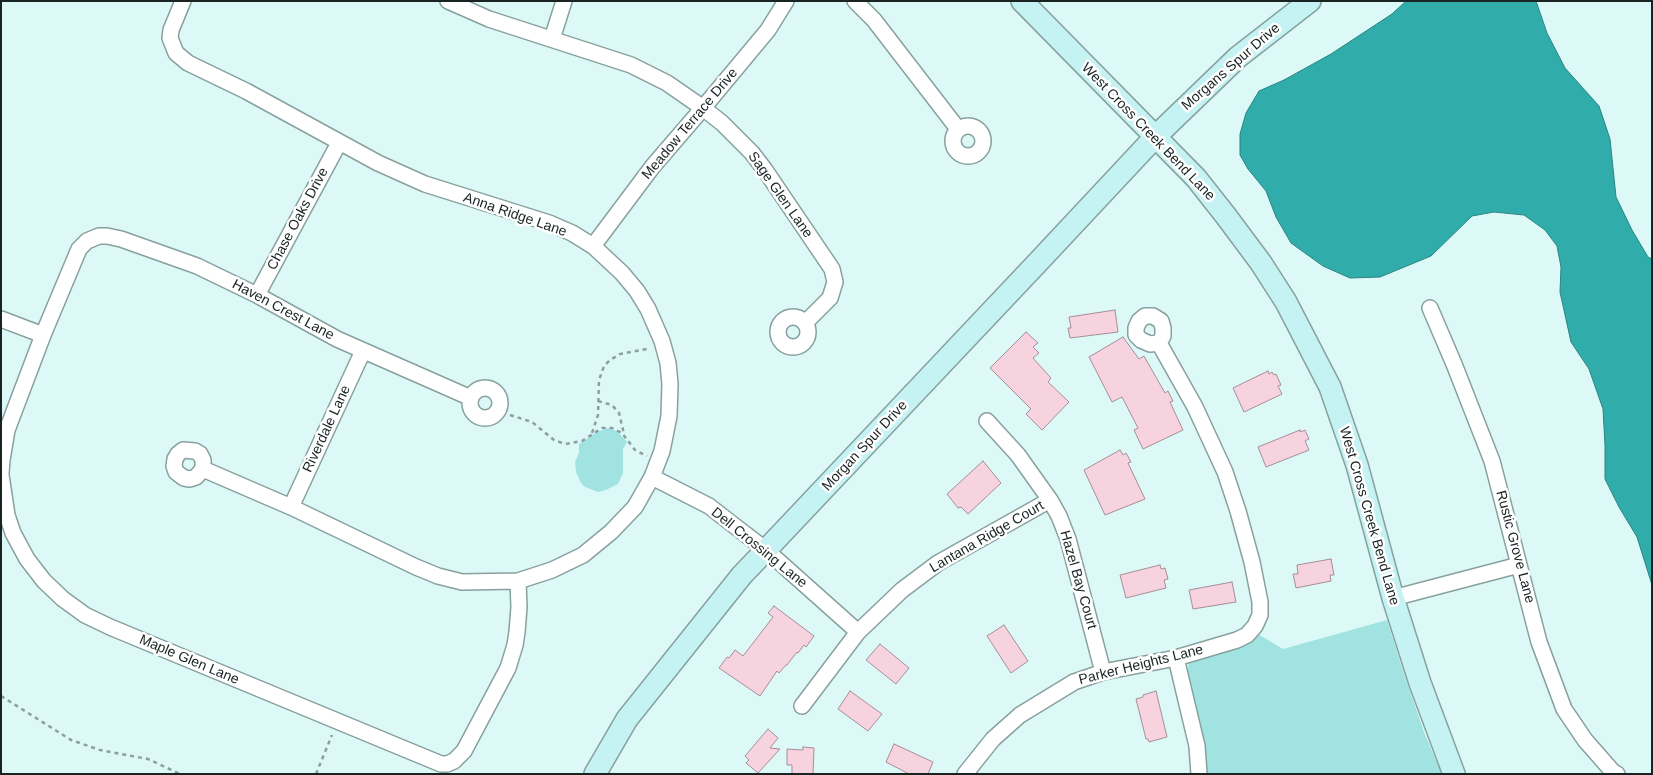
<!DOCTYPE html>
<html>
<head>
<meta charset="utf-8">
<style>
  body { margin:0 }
  #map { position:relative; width:1653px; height:775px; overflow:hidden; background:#ddf9f7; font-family:Arial,sans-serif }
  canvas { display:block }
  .frame { position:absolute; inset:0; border:2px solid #182322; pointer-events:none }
</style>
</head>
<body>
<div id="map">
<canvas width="1653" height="775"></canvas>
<div class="frame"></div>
</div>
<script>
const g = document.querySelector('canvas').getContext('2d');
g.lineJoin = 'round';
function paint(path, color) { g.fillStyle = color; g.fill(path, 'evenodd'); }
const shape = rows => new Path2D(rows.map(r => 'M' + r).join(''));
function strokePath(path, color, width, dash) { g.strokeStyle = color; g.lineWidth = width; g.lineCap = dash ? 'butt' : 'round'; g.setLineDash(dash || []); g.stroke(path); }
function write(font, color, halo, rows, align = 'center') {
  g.font = font + ' Arial,sans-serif'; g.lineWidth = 5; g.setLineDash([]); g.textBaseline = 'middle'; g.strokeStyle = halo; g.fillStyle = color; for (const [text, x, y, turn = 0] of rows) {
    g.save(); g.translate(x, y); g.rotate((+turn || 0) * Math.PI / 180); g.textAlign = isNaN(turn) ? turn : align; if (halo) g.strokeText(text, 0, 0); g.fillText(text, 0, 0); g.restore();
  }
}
const green = shape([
  [608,428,617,431,627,442,623,449,623,473,618,484,606,490,598,492,585,487,581,483,576,472,575,462,579,453,579,444,597,432],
  [1387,620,1405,677,1425,735,1442,774,1206,774,1206,759,1203,738,1187,673,1189,661,1252,640,1258,634,1283,649]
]);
const water = shape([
  [1406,1,1536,1,1547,33,1565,68,1599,106,1610,139,1616,197,1632,230,1648,257,1652,259,1652,585,1637,537,1619,507,1605,479,1605,445,1603,409,1589,369,1571,342,1560,292,1561,267,1557,246,1545,230,1524,215,1494,212,1472,216,1431,256,1380,277,1350,278,1323,266,1291,243,1276,217,1266,191,1248,169,1240,155,1240,134,1246,113,1259,91,1284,80,1331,54,1392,14,1406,1]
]);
const building = shape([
  [1115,310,1118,332,1070,338,1068,328,1071,328,1069,317,1115,310],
  [1026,332,1038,343,1033,347,1039,353,1033,358,1051,378,1048,382,1069,402,1042,430,1026,414,1031,409,990,368,1026,332],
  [1123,337,1139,359,1144,356,1165,393,1168,391,1173,401,1170,402,1183,430,1143,449,1134,430,1138,428,1122,397,1112,402,1089,357,1123,337],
  [1268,371,1269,374,1272,372,1274,375,1276,374,1281,385,1278,386,1282,394,1244,412,1233,388,1268,371],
  [1300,430,1300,432,1305,430,1309,439,1305,441,1309,450,1266,467,1258,447,1300,430],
  [1120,450,1123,455,1126,453,1131,462,1128,463,1145,499,1105,515,1084,470,1120,450],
  [983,461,1001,483,968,514,961,507,958,508,947,494,983,461],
  [1331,559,1334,575,1330,575,1331,581,1296,588,1293,574,1298,574,1297,565,1331,559],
  [1160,565,1161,569,1165,568,1168,579,1164,580,1166,588,1126,598,1120,575,1160,565],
  [1232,582,1236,602,1193,609,1189,590,1232,582],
  [774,606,814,636,806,647,804,645,798,653,797,652,787,665,786,665,779,673,777,671,760,696,719,668,727,657,729,658,735,650,743,656,773,617,768,613,774,606],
  [1004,625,1028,661,1011,673,987,636,1004,625],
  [880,644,909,668,896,684,866,660,880,644],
  [850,691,882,714,868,731,838,709,850,691],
  [1156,691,1167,737,1149,742,1148,739,1146,739,1136,699,1143,697,1143,695,1156,691],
  [768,729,778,738,770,748,780,749,758,773,746,763,749,760,745,756,768,729],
  [894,744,933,762,928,774,909,774,886,762,894,744],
  [803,747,814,748,813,774,792,774,792,765,787,765,787,749,803,750,803,747]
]);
const path = shape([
  [598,401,612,405,619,413,624,434],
  [510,415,532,422,554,440,565,444,582,441,602,428,612,428,622,433,635,450,647,456],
  [592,433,598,415,599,380,604,366,610,360,620,354,647,349],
  [1,696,71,740,100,750,148,759,180,774],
  [316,774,332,735]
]);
const street = shape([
  [183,1,171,30,170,38,176,53,188,63,246,91,378,163,425,184,549,223,572,233,593,246,622,273,637,291,648,309,662,341,668,363,670,384,669,416,662,451,652,477,635,507,611,532,583,555,552,570,518,581,462,582,438,576,416,567,291,507,203,469,203,460,200,454,195,451,183,450,178,454,175,459,174,466,176,472,184,478,190,479,196,477,203,469],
  [448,1,489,19,631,65,667,83,703,108,722,123,752,153,765,170,832,269,835,282,830,298,805,323],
  [855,1,874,20,958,129],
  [552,39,564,1],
  '953 141a15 15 0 1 1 30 0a15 15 0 1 1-30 0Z',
  [593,246,653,166,703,108,768,30,786,1],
  [257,295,339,143],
  [1430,308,1454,364,1492,461,1539,642,1564,709,1585,740,1613,772,1617,774],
  '778 332a15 15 0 1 1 30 0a15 15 0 1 1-30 0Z',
  [1,319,43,335],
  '470 403a15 15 0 1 1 30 0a15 15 0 1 1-30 0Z',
  [987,421,1018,455,1050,500,1059,516,1068,539,1103,672],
  [1,473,2,460,7,430,43,335,79,249,87,241,99,236,107,236,121,239,197,266,257,295,337,339,471,398],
  [1,475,7,515,13,533,27,559,44,581,63,599,85,615,110,627,441,764,447,764,454,761,464,751,508,668,515,645,517,632,519,607,518,581],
  [652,477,709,506,736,527,766,550,858,632],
  [291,507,363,351],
  [1393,598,1519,565],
  [1176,658,1197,746,1199,774],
  [802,706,858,632,902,590,938,563,1050,500],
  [965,774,993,739,1020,715,1074,682,1103,672,1176,658,1237,640,1247,635,1255,626,1260,615,1260,602,1252,562,1238,511,1225,472,1195,407,1159,343,1163,336,1163,328,1161,321,1153,316,1145,316,1139,321,1136,328,1136,335,1141,340,1150,344,1159,343]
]);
const secondary = shape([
  [1022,1,1196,178,1226,216,1261,263,1286,302,1330,387,1357,465,1393,598,1420,683,1454,774],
  [595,774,627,719,742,575,766,550,1040,260,1156,136,1238,57,1310,1]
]);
const streetNames = [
  ["Morgans Spur Drive",1231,67,-41],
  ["Meadow Terrace Drive",690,124,-50],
  ["West Cross Creek Bend Lane",1148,132,46],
  ["Sage Glen Lane",780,195,55],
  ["Anna Ridge Lane",515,215,19],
  ["Chase Oaks Drive",298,219,-62],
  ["Haven Crest Lane",283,310,28],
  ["Riverdale Lane",327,429,-65],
  ["Morgan Spur Drive",865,446,-47],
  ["West Cross Creek Bend Lane",1369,516,74],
  ["Lantana Ridge Court",987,537,-30],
  ["Rustic Grove Lane",1515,547,75],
  ["Dell Crossing Lane",759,548,39],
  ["Hazel Bay Court",1078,580,74],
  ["Maple Glen Lane",189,660,23],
  ["Parker Heights Lane",1141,665,-14]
];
paint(green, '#a1e3e1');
paint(water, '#30adab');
strokePath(water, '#298482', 1);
paint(building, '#f6d3de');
strokePath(building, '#a48e95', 1);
strokePath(street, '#87a19f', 18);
strokePath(secondary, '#87a19f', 24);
strokePath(path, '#8ba09e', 2.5, [4, 4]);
strokePath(street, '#fff', 15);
strokePath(secondary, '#c5f2f2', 21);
write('14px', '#182322', '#fff', streetNames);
</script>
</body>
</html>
